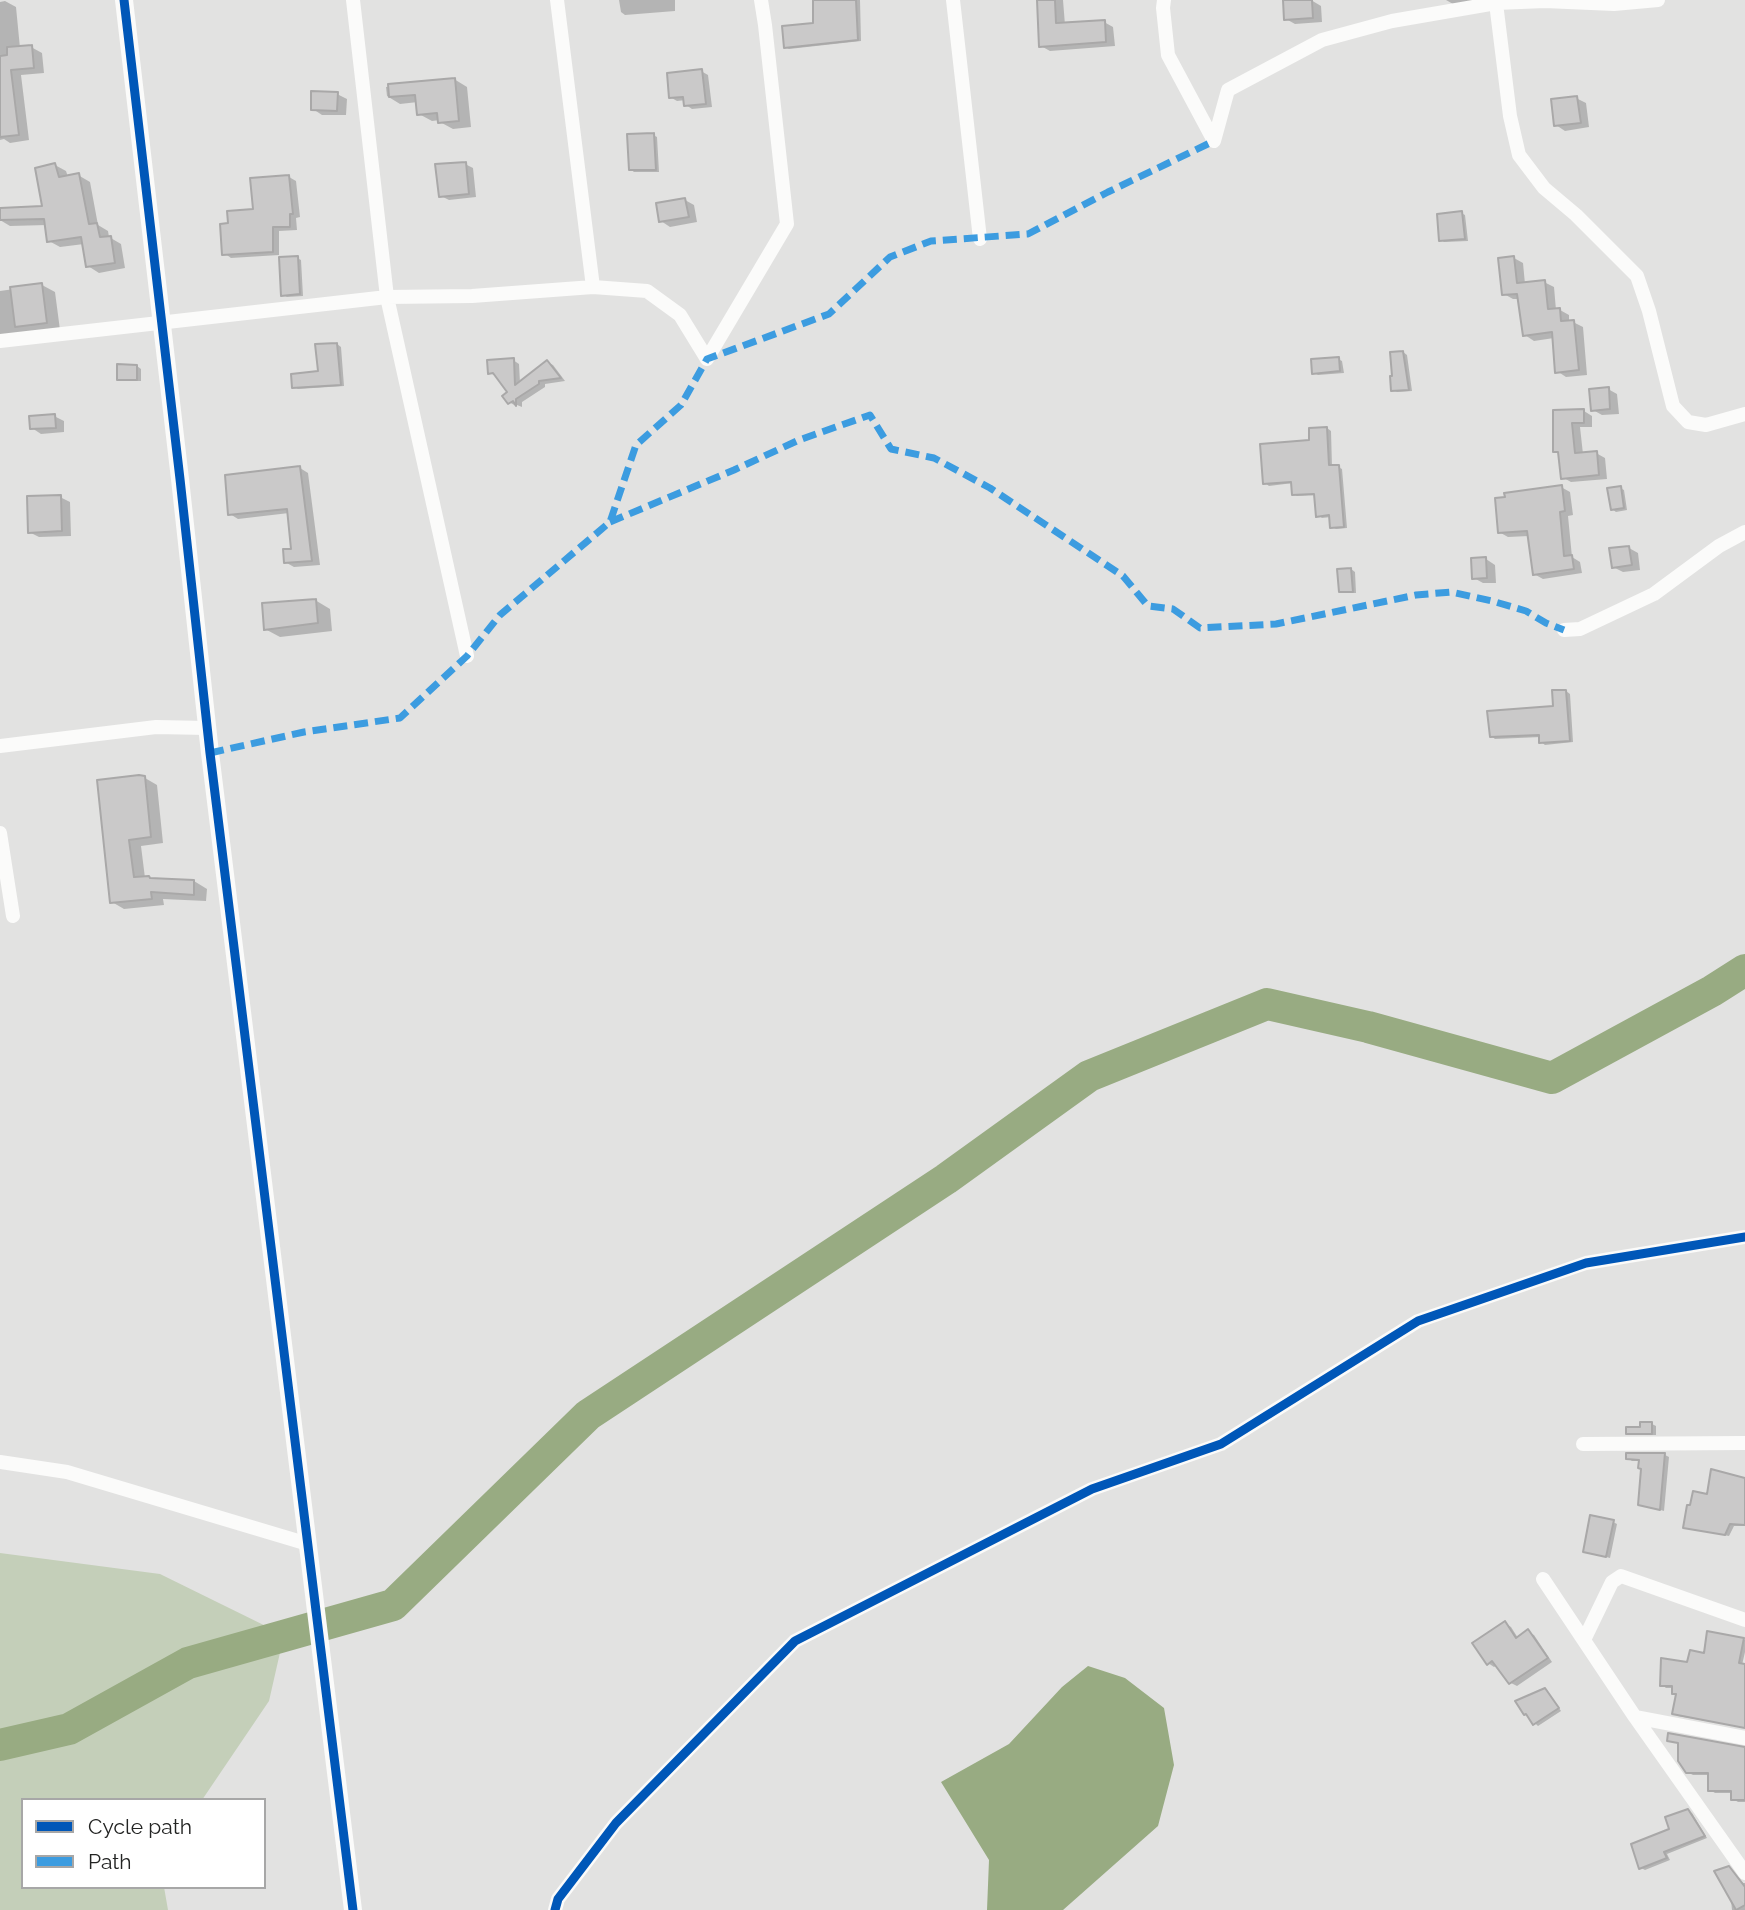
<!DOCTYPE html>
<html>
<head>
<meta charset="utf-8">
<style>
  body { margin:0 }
  #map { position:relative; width:1745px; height:1910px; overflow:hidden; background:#e2e2e1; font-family:Raleway,sans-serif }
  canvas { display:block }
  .legend { position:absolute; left:21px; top:1798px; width:245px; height:91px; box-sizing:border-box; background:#fff; border:2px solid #a7a7a7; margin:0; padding:9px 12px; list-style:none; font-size:21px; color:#232423 }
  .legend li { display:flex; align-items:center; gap:14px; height:35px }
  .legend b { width:35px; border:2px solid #a7a7a7 }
</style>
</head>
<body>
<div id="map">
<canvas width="1745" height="1910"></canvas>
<ul class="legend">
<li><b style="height:9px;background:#0057b8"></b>Cycle path</li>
<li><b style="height:9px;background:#3c9ce0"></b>Path</li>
</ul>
</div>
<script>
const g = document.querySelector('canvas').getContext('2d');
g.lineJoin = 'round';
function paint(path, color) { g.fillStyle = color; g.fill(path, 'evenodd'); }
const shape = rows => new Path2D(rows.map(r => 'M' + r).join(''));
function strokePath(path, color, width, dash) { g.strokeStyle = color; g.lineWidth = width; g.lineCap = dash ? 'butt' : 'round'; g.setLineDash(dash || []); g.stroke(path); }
const green = shape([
  [0,1553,160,1574,284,1635,269,1701,202,1800,23,1800,23,1887,164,1887,168,1910,0,1910]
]);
const water = shape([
  [1088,1666,1125,1678,1164,1708,1174,1765,1158,1826,1063,1910,987,1910,989,1860,941,1782,1009,1744,1062,1687]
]);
const shadow = shape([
  [619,0,675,0,675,11,625,15,621,12],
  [815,0,860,0,861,41,789,49,785,47,815,25],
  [1038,0,1063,0,1065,25,1104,22,1113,27,1115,46,1050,51,1041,46],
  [1311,0,1321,6,1322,22,1295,24,1286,19],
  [1446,0,1487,0,1453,4],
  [5,1,16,7,20,48,31,47,42,53,44,73,21,75,29,140,10,143,4,139,0,140,0,2],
  [701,71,708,75,712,107,692,109,686,105,686,100,677,101,670,97],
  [454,79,467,87,471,127,453,129,440,122,440,120,432,121,419,114,418,102,400,104,387,96,386,87],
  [337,94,347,99,346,115,322,115,313,109],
  [1576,98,1586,103,1589,127,1565,131,1556,125],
  [653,135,657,137,659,172,634,172,630,169],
  [465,164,473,168,476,197,449,200,441,196],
  [55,165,66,171,68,177,78,175,90,182,98,225,108,231,109,237,121,244,125,268,99,273,88,266,84,244,60,247,49,241,47,225,10,226,0,220,0,210,44,208],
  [289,177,296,181,300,217,296,218,297,230,279,231,279,255,231,258,224,253,255,210],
  [685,200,694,205,697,222,670,227,661,221],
  [1461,213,1465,215,1468,241,1444,242,1440,239],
  [297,258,301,260,303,296,287,297,283,295],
  [1514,258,1523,263,1525,284,1544,282,1554,287,1556,310,1560,310,1569,315,1569,322,1573,322,1583,327,1587,375,1566,377,1557,371,1554,338,1534,341,1525,335,1520,299,1513,299,1504,294],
  [42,285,55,292,60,330,0,336,0,291],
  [337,344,341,347,344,386,298,389,294,387,320,373],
  [1403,352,1407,355,1412,391,1397,392,1393,390],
  [1338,359,1342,361,1344,373,1318,375,1314,373],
  [513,360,519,364,520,383,547,362,553,365,565,381,545,384,545,387,522,402,522,407,517,405,516,406,509,402,509,393,496,376,490,373],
  [137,366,141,369,141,381,122,381,118,379],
  [1608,389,1617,394,1619,414,1602,415,1593,410],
  [1584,411,1592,416,1592,427,1580,427,1583,454,1596,453,1605,458,1607,479,1571,482,1562,477,1560,454,1555,451,1554,412],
  [54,416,64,421,64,432,41,434,32,428],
  [1327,428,1331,431,1332,467,1338,467,1342,469,1347,528,1336,529,1332,527,1331,517,1322,518,1318,515,1316,495,1297,496,1293,494,1293,483,1269,486,1265,483],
  [300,468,308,473,320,565,294,567,285,562,293,550,289,513,238,519,230,514],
  [1561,487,1570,492,1573,515,1568,516,1572,557,1580,562,1582,573,1543,579,1534,574,1529,536,1508,537,1499,532],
  [1620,488,1624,490,1627,510,1616,512,1612,509],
  [60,497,70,502,71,536,39,537,29,532],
  [1629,548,1638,553,1640,570,1623,572,1613,567],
  [1486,559,1495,565,1496,583,1483,583,1474,578],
  [1351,569,1355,572,1356,593,1345,593,1341,591],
  [315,600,330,609,332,631,280,637,265,629],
  [1566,691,1570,694,1573,742,1545,745,1541,742,1541,737,1495,739,1491,736,1555,708],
  [145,778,157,785,163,843,141,846,145,878,194,881,207,889,206,901,163,899,164,905,124,909,112,902],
  [1652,1424,1656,1426,1656,1435,1632,1435,1628,1433],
  [1665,1455,1669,1457,1664,1511,1640,1504,1643,1469,1641,1461,1632,1461,1628,1458],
  [1708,1496,1745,1505,1745,1526,1734,1526,1729,1536,1689,1529,1685,1527],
  [1613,1522,1617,1524,1610,1558,1585,1551],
  [1505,1623,1511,1627,1518,1638,1528,1632,1534,1635,1552,1662,1517,1686,1511,1683,1497,1665,1494,1667,1488,1663],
  [1743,1639,1745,1640,1745,1652,1739,1678,1745,1679,1745,1728,1678,1716,1674,1713,1677,1695,1673,1693,1674,1688,1666,1688,1662,1685,1688,1664],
  [1545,1690,1549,1693,1561,1711,1538,1726,1525,1714],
  [1669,1740,1745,1749,1745,1802,1738,1802,1733,1799,1733,1793,1715,1793,1710,1790,1710,1775,1693,1775,1687,1772,1679,1744],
  [1688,1811,1692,1813,1707,1838,1667,1854,1670,1860,1645,1870,1641,1868],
  [1728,1868,1733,1871,1743,1883,1745,1883,1745,1910,1732,1910]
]);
const river = shape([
  [0,1745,69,1729,188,1663,393,1605,588,1415,946,1179,1089,1076,1267,1004,1368,1027,1552,1078,1712,991,1745,970]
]);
const building = shape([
  [813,0,856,0,858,40,784,48,782,26,813,23,813,0],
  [1037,0,1055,0,1056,23,1105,20,1106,42,1039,47,1037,0],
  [1283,0,1312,0,1313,18,1284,20,1283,0],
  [32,45,34,68,11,70,19,135,0,137,0,56,7,55,7,47,32,45],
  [702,69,706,104,684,106,683,97,669,98,667,73,702,69],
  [455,78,459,121,438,123,437,113,417,115,415,95,389,97,388,84,455,78],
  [311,91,338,92,337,111,311,110,311,91],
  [1577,96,1581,123,1554,126,1551,99,1577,96],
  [654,133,656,170,629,170,627,134,654,133],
  [466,162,469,194,439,197,435,164,466,162],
  [55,163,59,177,79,173,89,224,97,223,100,237,111,236,115,263,86,267,81,237,47,242,44,219,0,220,0,208,42,206,35,168,55,163],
  [289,175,293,214,290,214,290,227,273,227,273,252,222,255,220,224,228,223,227,211,253,209,250,178,289,175],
  [685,198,689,217,659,222,656,203,685,198],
  [1462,211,1465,239,1439,241,1437,214,1462,211],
  [298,256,300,294,281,296,279,257,298,256],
  [1514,256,1517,283,1545,280,1548,309,1560,308,1561,321,1574,320,1579,370,1555,373,1552,332,1523,336,1517,294,1502,295,1498,258,1514,256],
  [42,283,47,323,15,327,10,287,42,283],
  [337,343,341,385,292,388,291,374,318,371,315,344,337,343],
  [1403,351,1409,390,1391,391,1390,376,1392,376,1390,352,1403,351],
  [1339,357,1340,371,1312,374,1311,359,1339,357],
  [514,358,515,385,547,360,561,378,539,381,539,384,516,399,516,406,513,401,508,404,502,396,507,392,493,373,488,374,487,360,514,358],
  [117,364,137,365,137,380,117,380,117,364],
  [1609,387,1610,409,1591,411,1589,389,1609,387],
  [1584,409,1584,423,1572,423,1575,453,1597,451,1599,475,1561,479,1558,452,1553,452,1553,410,1584,409],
  [55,414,56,428,30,429,29,416,55,414],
  [1327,427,1329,465,1339,465,1344,527,1330,528,1329,515,1316,517,1314,494,1292,495,1291,482,1263,484,1260,444,1309,440,1309,428,1327,427],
  [300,466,312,561,284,563,283,549,291,549,287,509,228,515,225,475,300,466],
  [1562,485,1565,511,1560,512,1564,556,1572,555,1574,569,1533,575,1527,531,1498,533,1495,498,1505,497,1504,493,1562,485],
  [1621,486,1624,508,1611,510,1607,488,1621,486],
  [61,495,62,531,28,533,27,496,61,495],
  [1629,546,1632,565,1612,568,1609,548,1629,546],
  [1486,557,1487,578,1472,579,1471,558,1486,557],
  [1351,568,1353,592,1339,592,1337,569,1351,568],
  [316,599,318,623,264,630,262,603,316,599],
  [1552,690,1566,690,1570,741,1539,743,1539,735,1490,737,1487,711,1553,706,1552,690],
  [139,775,145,776,151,837,129,840,134,877,149,876,150,878,194,880,194,895,151,892,152,899,110,903,97,780,139,775],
  [1640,1422,1652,1422,1652,1434,1626,1434,1626,1427,1640,1427,1640,1422],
  [1626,1453,1665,1453,1660,1510,1638,1505,1641,1469,1638,1468,1639,1460,1626,1459,1626,1453],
  [1711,1469,1745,1478,1745,1525,1730,1524,1725,1535,1683,1528,1687,1505,1690,1505,1693,1491,1707,1494,1711,1469],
  [1590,1515,1614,1520,1606,1557,1583,1552,1590,1515],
  [1505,1621,1516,1638,1528,1629,1548,1658,1509,1684,1492,1661,1487,1665,1472,1643,1505,1621],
  [1707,1631,1744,1638,1739,1663,1745,1664,1745,1728,1672,1714,1676,1694,1672,1694,1672,1686,1660,1686,1661,1658,1687,1662,1690,1650,1704,1653,1707,1631],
  [1545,1688,1559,1708,1533,1725,1526,1714,1524,1715,1515,1701,1545,1688],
  [1668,1733,1745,1747,1745,1800,1731,1800,1731,1791,1708,1791,1708,1773,1686,1773,1678,1761,1678,1743,1667,1741,1668,1733],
  [1688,1809,1705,1836,1664,1852,1667,1858,1639,1869,1631,1844,1669,1829,1665,1817,1688,1809],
  [1729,1866,1745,1887,1745,1905,1736,1910,1714,1871,1729,1866]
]);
const minor = shape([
  [353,0,387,297,467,656],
  [557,0,593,287,647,291,680,315,707,359,787,224,765,25,761,0],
  [953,0,980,239],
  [1164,0,1163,8,1168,55,1214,141],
  [1496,3,1510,116,1519,155,1544,188,1576,215,1637,276,1649,311,1673,406,1688,422,1706,425,1745,414],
  [1214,141,1228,90,1322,40,1392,21,1496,3,1545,1,1614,4,1658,0],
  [0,341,387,297,472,296,593,287],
  [1564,630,1580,629,1654,594,1719,546,1745,532],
  [0,746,156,727,207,728],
  [0,833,13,916],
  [1583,1444,1745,1443],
  [0,1462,67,1472,308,1544],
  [1543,1579,1635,1717,1745,1873],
  [1584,1640,1612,1582,1621,1576,1745,1620],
  [1635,1717,1745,1738],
  [555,1910,558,1899,616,1823,795,1641,1092,1489,1221,1444,1418,1321,1586,1263,1745,1237]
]);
const tertiary = shape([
  [124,0,180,479,210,753,353,1910]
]);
const quiet = shape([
  [610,522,734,470,799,440,870,415,891,449,934,458,990,488,1123,576,1148,606,1173,609,1200,628,1276,624,1416,595,1451,592,1492,601,1526,611,1546,623,1564,630],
  [210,753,304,732,400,718,467,656,500,615,610,522,636,445,681,405,707,359,829,314,890,257,931,241,1028,234,1108,192,1214,141]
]);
const cycleway = shape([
  [124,0,180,479,210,753,353,1910],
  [555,1910,558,1899,616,1823,795,1641,1092,1489,1221,1444,1418,1321,1586,1263,1745,1237]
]);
paint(green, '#c4cfb9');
paint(water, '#98ab82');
paint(shadow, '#0003');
strokePath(river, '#98ab82', 32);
paint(building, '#cac9c9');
strokePath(building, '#a9a8a8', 2);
strokePath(minor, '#fbfbfa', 14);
strokePath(tertiary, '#fbfbfa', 18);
strokePath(quiet, '#3c9ce0', 7, [14, 7]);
strokePath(cycleway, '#0057b8', 9);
</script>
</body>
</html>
